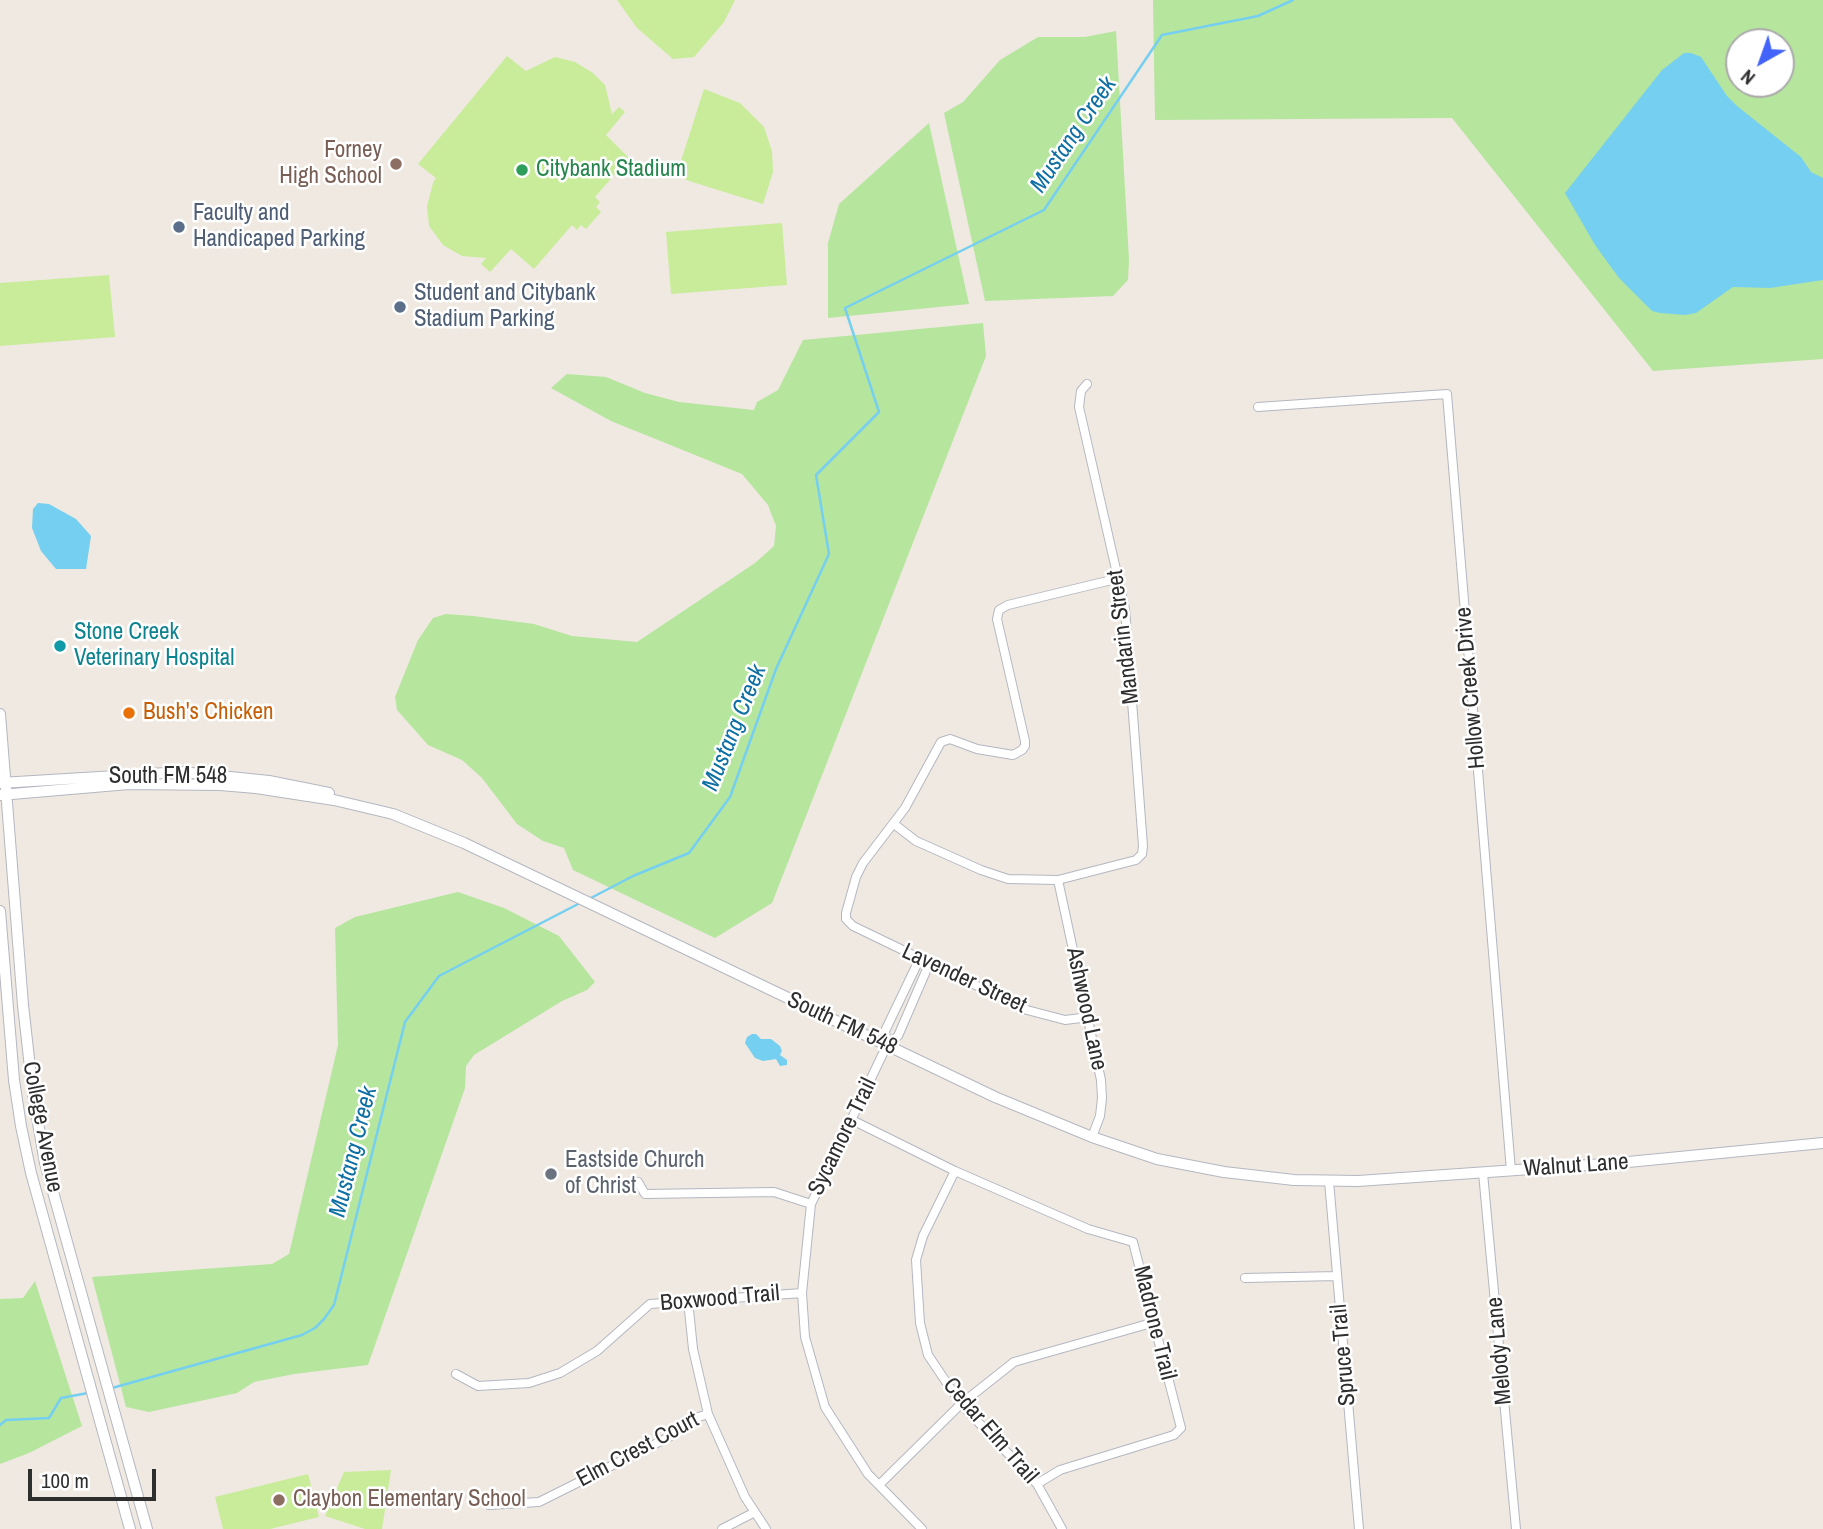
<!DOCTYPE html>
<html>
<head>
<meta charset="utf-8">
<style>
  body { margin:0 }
  #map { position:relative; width:1823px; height:1529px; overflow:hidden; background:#efe9e1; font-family:"Archivo Narrow",sans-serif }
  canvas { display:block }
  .north { position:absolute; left:1725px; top:28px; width:70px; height:70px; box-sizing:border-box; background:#fff; border:2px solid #ababab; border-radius:50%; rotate:220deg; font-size:19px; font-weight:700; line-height:28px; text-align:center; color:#2e2e2e }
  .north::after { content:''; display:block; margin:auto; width:24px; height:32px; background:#4264fb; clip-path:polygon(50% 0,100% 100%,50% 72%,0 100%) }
  .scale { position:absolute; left:28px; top:1469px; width:128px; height:32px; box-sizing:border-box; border:4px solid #2e2e2e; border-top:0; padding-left:9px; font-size:21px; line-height:24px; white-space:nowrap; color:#2e2e2e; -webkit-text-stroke:5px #fff; paint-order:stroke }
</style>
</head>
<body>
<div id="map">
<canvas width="1823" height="1529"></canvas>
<div class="north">N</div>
<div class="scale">100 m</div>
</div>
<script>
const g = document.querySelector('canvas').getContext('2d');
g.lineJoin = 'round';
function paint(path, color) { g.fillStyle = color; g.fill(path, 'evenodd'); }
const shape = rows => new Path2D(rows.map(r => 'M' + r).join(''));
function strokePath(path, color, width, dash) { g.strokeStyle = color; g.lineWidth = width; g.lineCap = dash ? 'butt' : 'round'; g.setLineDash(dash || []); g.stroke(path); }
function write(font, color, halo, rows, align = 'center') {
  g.font = font + ' "Archivo Narrow",sans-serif'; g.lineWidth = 5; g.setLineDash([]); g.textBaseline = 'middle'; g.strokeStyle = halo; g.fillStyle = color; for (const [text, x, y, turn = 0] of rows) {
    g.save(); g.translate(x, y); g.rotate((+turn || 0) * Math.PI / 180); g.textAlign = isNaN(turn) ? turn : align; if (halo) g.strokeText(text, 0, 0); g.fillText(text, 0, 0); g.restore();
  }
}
const green = shape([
  [1153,0,1823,0,1823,359,1653,371,1452,118,1155,120],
  [1739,42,1781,42,1781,84,1739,84],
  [1116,31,1129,260,1128,280,1113,296,985,301,944,113,963,102,1000,60,1038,37,1085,37],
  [929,123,969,304,828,318,828,243,839,204],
  [983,323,986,356,772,903,715,938,573,870,564,848,543,841,517,824,482,778,462,760,428,745,397,710,395,697,418,640,433,618,446,614,473,616,534,624,572,636,637,642,755,563,774,546,776,526,768,505,742,474,611,421,551,388,567,374,606,377,645,393,679,402,754,410,757,402,778,390,803,340],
  [458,892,504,908,559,936,595,982,587,990,562,1001,474,1055,466,1066,465,1088,368,1365,294,1374,254,1382,237,1393,149,1412,126,1407,92,1277,272,1264,289,1254,338,1045,335,928,355,917],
  [35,1281,82,1426,29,1453,0,1464,0,1299,23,1298]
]);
const pitch = shape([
  [617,0,735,0,724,22,694,57,673,59,637,28],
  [507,56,526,71,555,57,575,62,593,73,605,85,612,114,619,107,625,112,606,135,629,158,595,197,600,202,596,207,601,212,586,229,581,225,577,230,572,225,534,269,511,249,490,272,481,264,486,258,462,256,443,245,429,226,427,206,433,183,436,178,418,164],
  [704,89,740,103,764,127,772,151,773,172,763,204,686,180,679,167],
  [782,223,787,285,671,294,666,232],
  [109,275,115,337,0,346,0,283],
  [391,1470,382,1529,365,1529,325,1516,344,1472],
  [308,1474,319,1517,270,1529,223,1529,215,1497]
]);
const water = shape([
  [1684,53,1691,53,1701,57,1727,96,1737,106,1801,157,1811,172,1823,178,1823,280,1770,288,1733,287,1696,313,1685,315,1660,313,1652,311,1619,278,1595,245,1565,193,1662,70],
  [38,503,49,504,76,519,91,536,86,569,56,569,41,551,32,528,33,509],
  [752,1034,756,1034,761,1039,771,1039,780,1046,782,1051,780,1055,787,1060,787,1065,780,1066,776,1059,763,1061,755,1058,745,1043,747,1037]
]);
const stream = shape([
  [589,899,633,876,689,853,730,797,776,669,829,554,816,475,879,412,845,308,1044,210,1162,35,1258,16,1293,0],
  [112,1388,302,1335,315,1328,324,1319,334,1305,405,1022,439,976,580,903],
  [0,1425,6,1420,49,1418,61,1398,88,1393]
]);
const street = shape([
  [1258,407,1447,394,1511,1171],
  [894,824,916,841,981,870,1008,879,1058,880,1136,860,1142,854,1143,846,1125,609,1079,407,1081,391,1087,384],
  [1058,880,1101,1080,1102,1098,1100,1116,1092,1137],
  [1089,1017,1065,1020,1027,1010,853,926,846,919,846,913,856,877,863,863,905,808,941,742,950,739,977,749,1013,755,1022,750,1025,746,1025,741,997,619,999,610,1008,605,1120,578],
  [887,1045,885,1031,920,958],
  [852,1120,955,1171,1088,1229,1133,1242,1181,1428,1174,1435,1060,1470,1037,1484],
  [955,1171,923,1236,916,1260,920,1323,928,1355,961,1404,1037,1484,1062,1529],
  [1483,1173,1516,1529],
  [1329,1181,1359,1529],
  [638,1182,645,1194,774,1192,811,1204],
  [1245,1278,1337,1276],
  [688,1300,693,1349,708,1414,745,1497,766,1529],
  [456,1374,478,1386,529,1383,560,1373,597,1351,650,1304,802,1293],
  [879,1485,961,1404,1014,1362,1155,1322],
  [489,1505,539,1502,669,1437,683,1422,708,1414],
  [722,1529,755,1512],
  [922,1529,868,1474,825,1407,805,1337,802,1293,811,1204,887,1045,898,1036,930,962]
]);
const secondary = shape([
  [0,714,23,1005,33,1094,45,1163,147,1529],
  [0,783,182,772,269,781,329,793],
  [0,795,129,784,220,785,256,788,334,800,393,814,464,843,995,1097,1092,1137,1157,1159,1224,1172,1294,1180,1358,1181,1618,1163,1823,1143],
  [0,911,14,1080,21,1126,31,1173,130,1529]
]);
const markers = [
  [396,164,7,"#8d6e63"],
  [522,170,7,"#2e9e5b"],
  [179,227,7,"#5c6f8a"],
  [400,307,7,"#5c6f8a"],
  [60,646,7,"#0f9aa8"],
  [129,713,7,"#e8710a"],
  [551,1174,7,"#6b7280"],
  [279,1500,7,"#8d6e63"]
];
const educationNames = [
  ["Forney",382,151],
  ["High School",382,177],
  ["Claybon Elementary School",293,1500,"left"]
];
const leisureNames = [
  ["Citybank Stadium",536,170]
];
const serviceNames = [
  ["Faculty and",193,214],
  ["Handicaped Parking",193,240],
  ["Student and Citybank",414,294],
  ["Stadium Parking",414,320]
];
const cultureNames = [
  ["Stone Creek",74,633],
  ["Veterinary Hospital",74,659]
];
const streetNames = [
  ["Mandarin Street",1124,637,-97],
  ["Hollow Creek Drive",1471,688,-95],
  ["South FM 548",168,777],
  ["Lavender Street",964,979,25],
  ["Ashwood Lane",1086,1009,78],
  ["South FM 548",842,1024,25],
  ["College Avenue",42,1127,79],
  ["Sycamore Trail",843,1137,-64],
  ["Walnut Lane",1576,1166,-4],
  ["Boxwood Trail",720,1299,-5],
  ["Madrone Trail",1154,1323,76],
  ["Melody Lane",1500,1351,-95],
  ["Spruce Trail",1344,1355,-95],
  ["Cedar Elm Trail",990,1431,49],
  ["Elm Crest Court",638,1450,-28]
];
const foodNames = [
  ["Bush's Chicken",143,713]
];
const worshipNames = [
  ["Eastside Church",565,1161],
  ["of Christ",565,1187]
];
const waterNames = [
  ["Mustang Creek",1074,135,-56],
  ["Mustang Creek",735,728,-68],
  ["Mustang Creek",354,1152,-76]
];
paint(green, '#b6e59e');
paint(pitch, '#c9ec9a');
paint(water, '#75cff0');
strokePath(stream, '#75cff0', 2.5);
strokePath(street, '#b4b7c1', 10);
strokePath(secondary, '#b4b7c1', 12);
strokePath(street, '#fff', 8);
strokePath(secondary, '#fff', 10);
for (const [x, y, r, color] of markers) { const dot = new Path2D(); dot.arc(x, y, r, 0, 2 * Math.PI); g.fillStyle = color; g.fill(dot); strokePath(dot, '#fff', 2.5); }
write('23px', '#785e54', '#fff', educationNames, 'right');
write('23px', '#27864d', '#fff', leisureNames, 'left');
write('23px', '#4e5e75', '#fff', serviceNames, 'left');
write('23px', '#0d838f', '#fff', cultureNames, 'left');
write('23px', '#2e2e2e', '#fff', streetNames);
write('23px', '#c56008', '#fff', foodNames, 'left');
write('23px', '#5b616d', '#fff', worshipNames, 'left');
write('italic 24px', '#0d6fa3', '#fff', waterNames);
</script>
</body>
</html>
